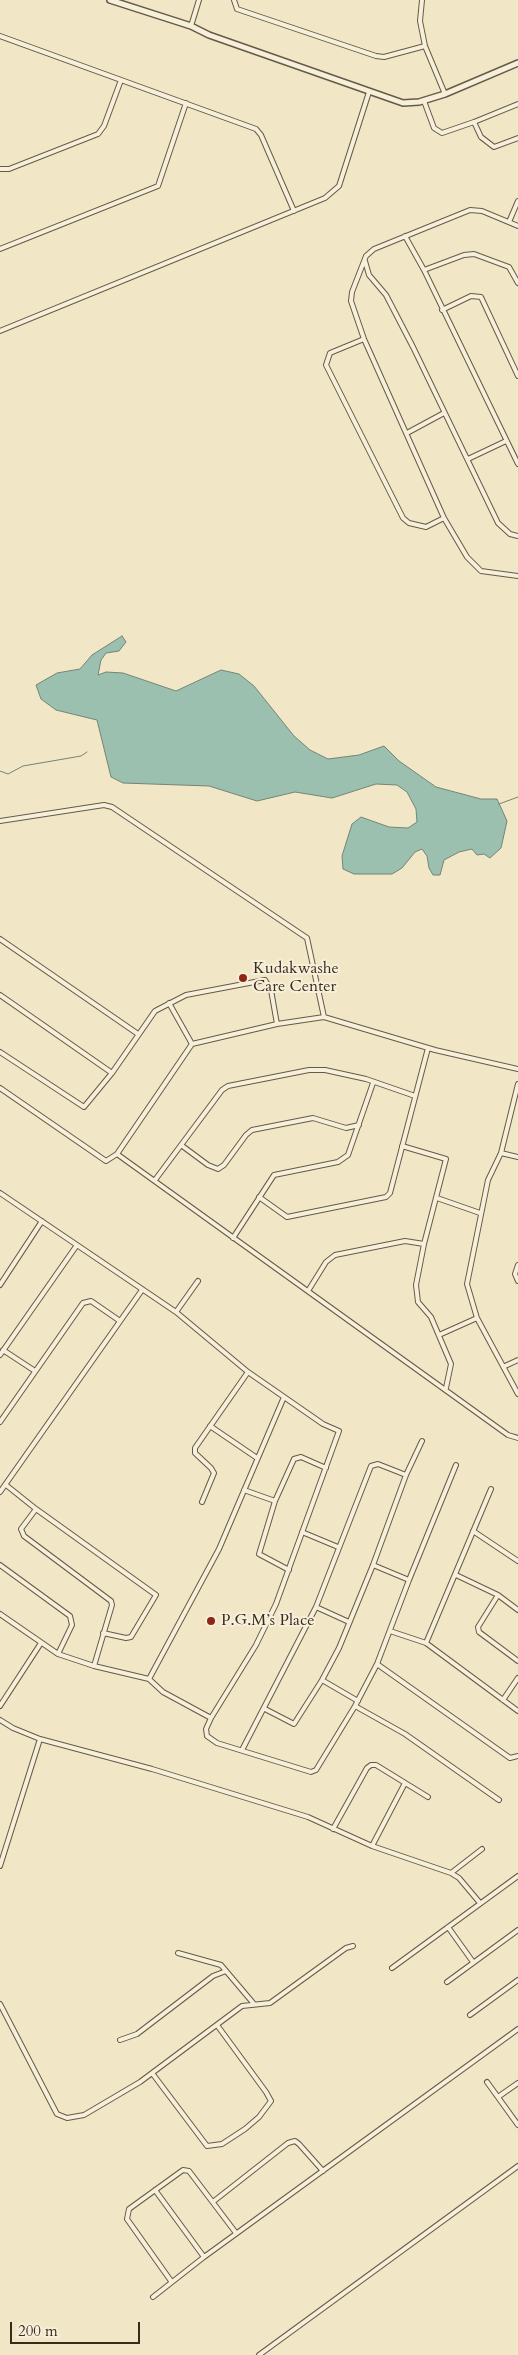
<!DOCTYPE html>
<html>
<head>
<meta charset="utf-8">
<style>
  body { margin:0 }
  #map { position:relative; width:518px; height:2355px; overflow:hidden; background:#f1e6c6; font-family:Cardo,serif }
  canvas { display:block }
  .scale { position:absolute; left:10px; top:2322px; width:130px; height:22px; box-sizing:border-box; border:2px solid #3a2a1c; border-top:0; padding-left:6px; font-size:15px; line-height:18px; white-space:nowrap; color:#3a2a1c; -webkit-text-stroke:4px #f6efda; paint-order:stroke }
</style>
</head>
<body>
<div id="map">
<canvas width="518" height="2355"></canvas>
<div class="scale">200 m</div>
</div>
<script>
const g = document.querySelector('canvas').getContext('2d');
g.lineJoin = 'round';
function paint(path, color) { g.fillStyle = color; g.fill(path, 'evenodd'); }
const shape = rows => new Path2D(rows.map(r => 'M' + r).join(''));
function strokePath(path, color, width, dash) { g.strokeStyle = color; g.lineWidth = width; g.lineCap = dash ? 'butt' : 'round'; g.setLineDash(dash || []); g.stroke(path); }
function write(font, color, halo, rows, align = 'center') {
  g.font = font + ' Cardo,serif'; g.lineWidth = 4; g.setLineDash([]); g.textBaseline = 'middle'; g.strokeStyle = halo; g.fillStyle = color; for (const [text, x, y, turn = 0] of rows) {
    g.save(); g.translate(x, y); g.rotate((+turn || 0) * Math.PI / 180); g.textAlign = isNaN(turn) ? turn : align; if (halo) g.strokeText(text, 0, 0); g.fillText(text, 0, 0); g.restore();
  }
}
const water = shape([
  [122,636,126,642,119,651,106,653,101,660,98,675,106,672,123,673,176,691,221,670,239,674,254,686,294,736,310,750,328,759,359,755,384,746,399,761,436,787,481,799,497,799,507,821,501,848,490,858,484,854,477,855,472,849,459,852,444,860,440,875,433,875,429,868,427,856,422,849,415,852,402,868,392,874,354,874,343,869,342,856,352,824,361,817,389,827,408,828,417,822,416,809,407,792,397,785,376,784,332,798,295,792,257,801,209,786,123,783,111,777,97,720,56,710,41,699,36,685,57,673,80,669,92,655,122,636]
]);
const stream = shape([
  [0,771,8,774,23,766,81,756,87,752],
  [499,804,518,797]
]);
const minor = shape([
  [234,0,237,9,376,56,384,57,425,46],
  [422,0,420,21,425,46,445,94],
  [191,26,199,0],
  [0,36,256,129,261,135,294,211],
  [424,101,434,128,442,133,474,122,481,137,494,147,518,138],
  [474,122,518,104],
  [0,169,9,169,98,134,104,126,121,80],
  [509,222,518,201],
  [518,226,482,211,470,210,374,249,366,256,352,292,351,301,364,339,444,518,467,557,481,571,518,576],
  [405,236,424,270,518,464],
  [0,249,158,186,186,103],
  [365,261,369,275,386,295,413,347,498,523,510,534,518,536],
  [424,270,464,255,474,254,509,267,518,283],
  [442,310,471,296,481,297,518,376],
  [0,331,325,198,339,186,369,92],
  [364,339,330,353,326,365,403,518,409,523,426,527,444,518],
  [407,433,444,413],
  [468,459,506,441],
  [0,821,104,805,112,807,307,938,324,1017],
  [0,939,138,1034],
  [0,995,112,1073],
  [169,1003,192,1044],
  [0,1052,84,1107,112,1073,155,1011,186,995,265,980,271,990,277,1024],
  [518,1084,501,1153,488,1180,467,1284,477,1318,518,1394],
  [0,1088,106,1161,117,1154,192,1044,277,1024,324,1017,435,1050,518,1069],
  [181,1145,208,1165,218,1169,224,1165,246,1135,252,1130,313,1118,346,1128,359,1125],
  [402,1146,446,1159,424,1244,416,1285,418,1302,431,1317,451,1364,446,1388],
  [501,1153,518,1157],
  [117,1154,508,1435,518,1438],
  [155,1180,222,1090,228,1086,309,1070,325,1070,366,1079,415,1096],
  [0,1193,176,1312,198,1281],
  [259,1197,287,1217,386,1197,390,1193,428,1048],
  [437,1198,480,1213],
  [233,1238,274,1175,338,1162,348,1155,373,1083],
  [518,1265,515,1274,518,1281],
  [0,1285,42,1221],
  [308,1291,326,1262,335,1255,405,1241,424,1244],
  [176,1312,248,1372,323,1424,339,1431,276,1604,256,1645,211,1718,206,1729,207,1736,217,1743,311,1772,316,1770,355,1706,377,1664,409,1580,373,1565],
  [439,1335,477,1318],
  [3,1350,35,1371],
  [0,1355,77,1245],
  [505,1366,518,1360],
  [0,1422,83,1303,91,1301,120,1321],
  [210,1426,257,1458],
  [6,1485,36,1509,156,1595,131,1637,126,1638,103,1633],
  [244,1490,275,1501],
  [0,1492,142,1290],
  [202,1502,214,1473,211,1468,195,1453,195,1448,248,1372],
  [36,1509,21,1529,24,1536,111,1601,112,1605,94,1666],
  [473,1531,518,1561],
  [302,1532,338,1547],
  [0,1565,70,1616,72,1625,58,1654],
  [289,1570,259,1554,275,1501,294,1459,301,1457,326,1468],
  [456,1575,498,1595,518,1610],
  [409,1580,456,1465],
  [498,1595,478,1627,479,1632,518,1661],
  [316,1607,349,1622],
  [0,1614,58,1654,94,1666,149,1679,163,1692,211,1718],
  [390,1631,426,1643,518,1711],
  [426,1643,491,1489],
  [377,1664,510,1758,518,1756],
  [149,1679,219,1549,284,1397],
  [322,1680,358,1701],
  [503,1700,518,1678],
  [0,1706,41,1643],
  [355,1706,405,1734,499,1800],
  [265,1709,294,1724,322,1680,339,1648,373,1565,406,1475,422,1441],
  [0,1720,13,1728,40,1739,152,1769,308,1817,372,1846,451,1873,459,1878,480,1903],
  [242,1750,316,1607,371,1466,378,1464,406,1475],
  [333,1829,367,1768,371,1765,376,1765,428,1797],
  [372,1846,405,1783],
  [0,1866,40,1739],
  [451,1873,482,1849],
  [448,1927,473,1962],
  [178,1953,221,1965,254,2004],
  [392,1968,518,1876],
  [447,1982,518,1930],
  [0,2004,57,2114,67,2118,84,2115,140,2082,242,2006,270,2003,346,1948,353,1946],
  [470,2015,518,1980],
  [120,2040,137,2034,213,1976,226,1971],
  [152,2073,207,2146,222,2144,245,2129,259,2117,271,2101,266,2092,217,2025],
  [487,2082,518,2125],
  [498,2097,518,2083],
  [155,2190,204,2257],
  [214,2201,288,2143,295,2141,299,2144,323,2171],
  [171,2281,127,2219,129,2209,183,2170,189,2171,236,2233],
  [153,2297,204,2257,518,2029],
  [259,2355,518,2166]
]);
const tertiary = shape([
  [110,0,191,26,209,35,403,103,419,102,445,94,518,63]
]);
const markers = [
  [243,978,5,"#8f2418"],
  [211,1621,5,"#8f2418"]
];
const poiNames = [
  ["Kudakwashe",253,969],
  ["Care Center",253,987],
  ["P.G.M’s Place",221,1621]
];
paint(water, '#9bc0b0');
strokePath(water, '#748475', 1);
strokePath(stream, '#748475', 1);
strokePath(minor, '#685946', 6);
strokePath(tertiary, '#685946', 8);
strokePath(minor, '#f6efda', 4);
strokePath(tertiary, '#f6efda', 5);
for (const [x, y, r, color] of markers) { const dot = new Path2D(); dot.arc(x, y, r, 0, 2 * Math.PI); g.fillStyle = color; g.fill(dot); strokePath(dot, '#f6efda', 2); }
write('16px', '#3a2a1c', '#f6efda', poiNames, 'left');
</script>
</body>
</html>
